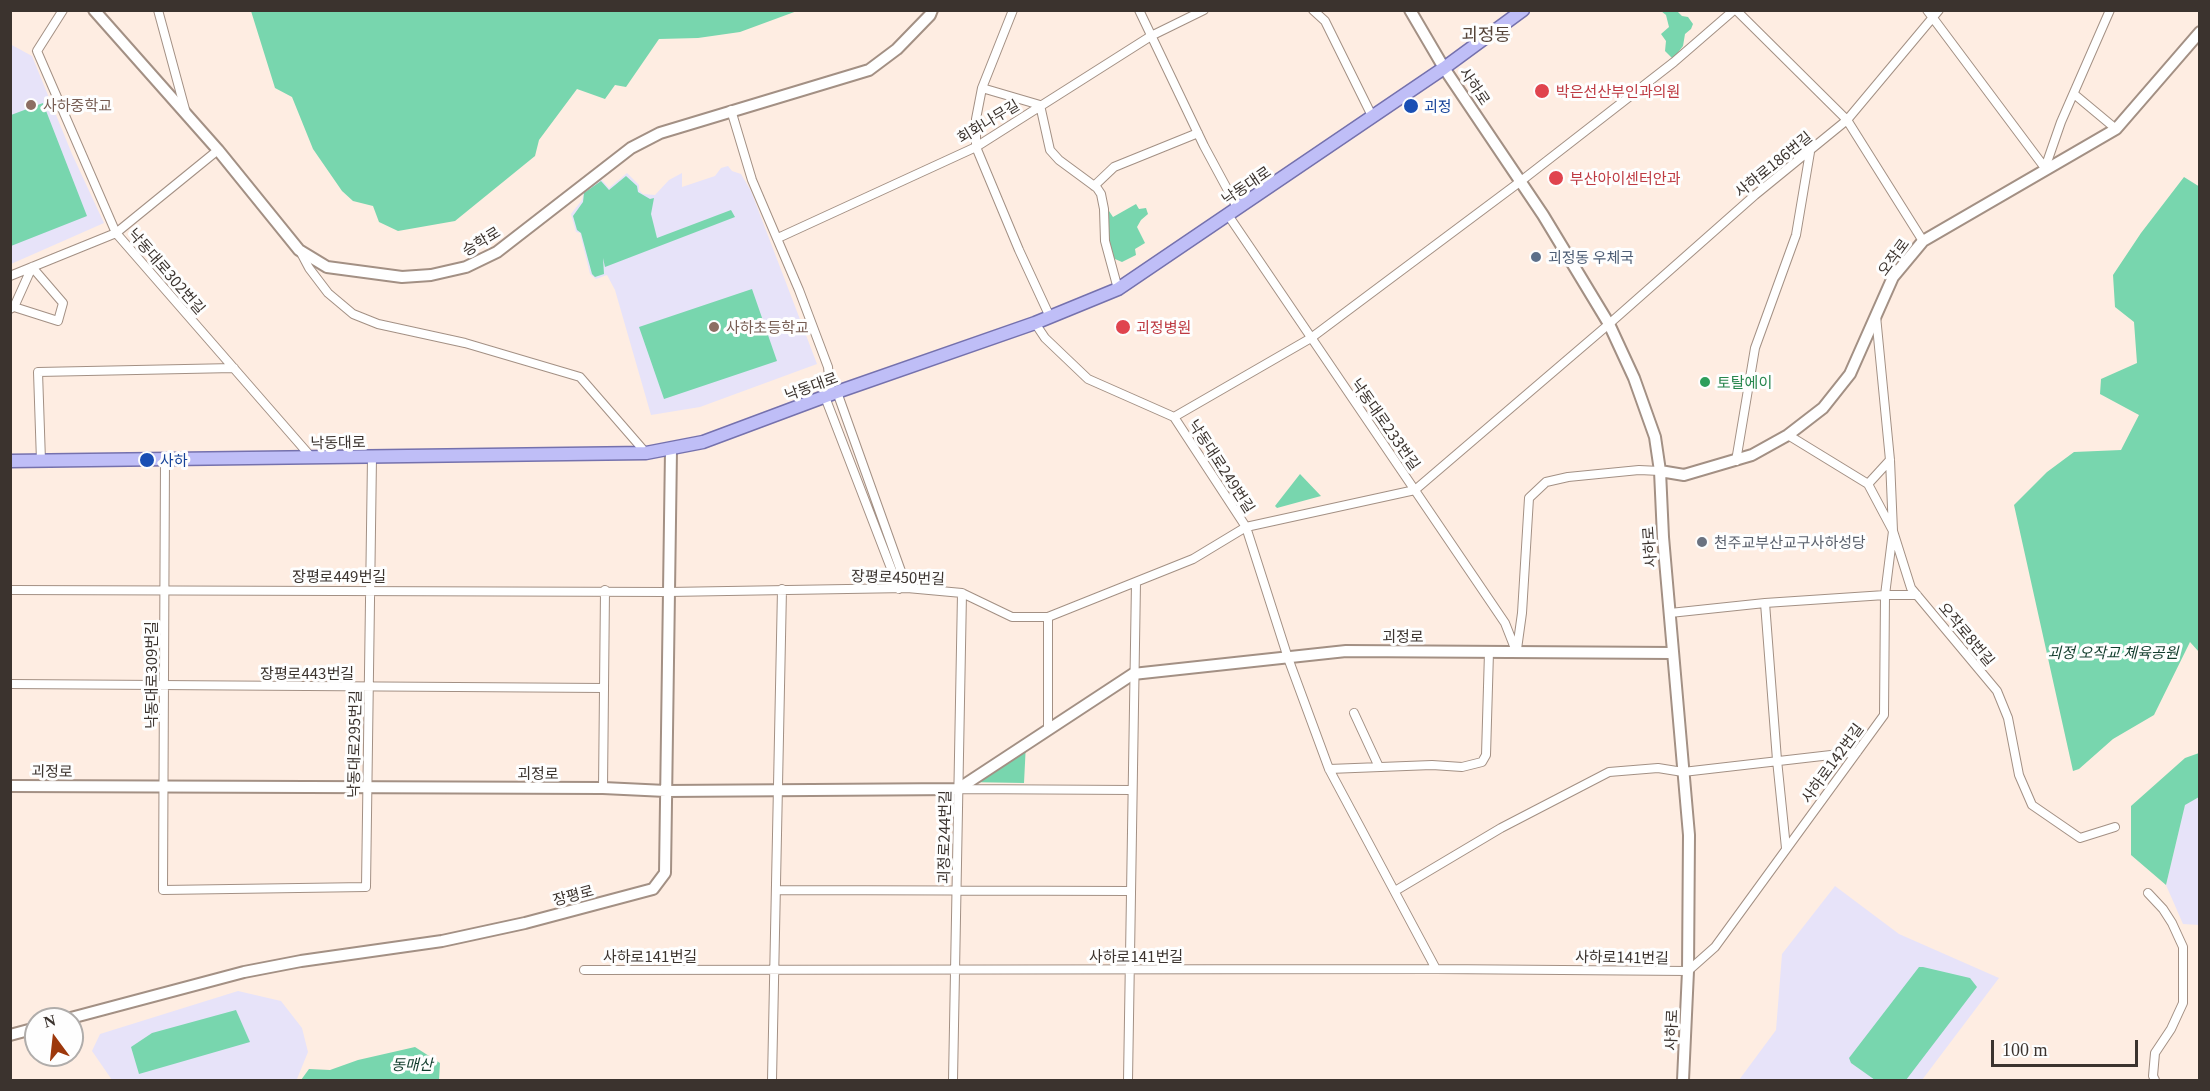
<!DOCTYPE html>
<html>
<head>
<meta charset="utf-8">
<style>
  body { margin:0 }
  #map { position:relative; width:2210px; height:1091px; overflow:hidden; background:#feede2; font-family:Georgia,serif }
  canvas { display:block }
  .frame { position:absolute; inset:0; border:12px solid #3b332e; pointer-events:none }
  .north { position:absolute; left:24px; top:1007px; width:60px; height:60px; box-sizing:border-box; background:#fefefe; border:2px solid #b0adab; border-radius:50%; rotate:345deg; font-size:16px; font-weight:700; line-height:24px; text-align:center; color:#3b332e }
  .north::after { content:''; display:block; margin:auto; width:21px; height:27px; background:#9d380c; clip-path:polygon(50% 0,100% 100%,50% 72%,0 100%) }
  .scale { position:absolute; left:1991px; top:1040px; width:147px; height:27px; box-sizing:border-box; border:3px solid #3b332e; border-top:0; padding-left:8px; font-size:18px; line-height:21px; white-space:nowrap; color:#3b332e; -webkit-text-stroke:4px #fefefe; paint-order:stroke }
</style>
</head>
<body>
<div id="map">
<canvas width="2210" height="1091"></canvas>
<div class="frame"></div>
<div class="north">N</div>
<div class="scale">100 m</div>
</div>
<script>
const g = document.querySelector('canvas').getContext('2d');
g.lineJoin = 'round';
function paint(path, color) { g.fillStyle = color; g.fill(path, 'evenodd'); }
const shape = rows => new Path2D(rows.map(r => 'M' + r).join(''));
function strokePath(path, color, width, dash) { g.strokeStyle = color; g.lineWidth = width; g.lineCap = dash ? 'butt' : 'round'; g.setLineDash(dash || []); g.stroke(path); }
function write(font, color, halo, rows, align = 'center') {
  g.font = font + ' Georgia,"Noto Sans KR",serif'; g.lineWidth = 6; g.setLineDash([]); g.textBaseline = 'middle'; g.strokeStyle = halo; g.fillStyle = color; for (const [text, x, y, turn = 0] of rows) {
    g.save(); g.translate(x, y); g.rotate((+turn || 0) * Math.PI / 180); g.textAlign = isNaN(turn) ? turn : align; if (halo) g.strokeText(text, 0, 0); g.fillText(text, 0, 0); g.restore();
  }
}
const education = shape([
  [10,44,32,56,72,154,104,223,11,264],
  [728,166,732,171,741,174,751,191,817,364,700,407,651,415,615,290,607,275,596,279,590,274,580,233,576,232,571,214,582,200,584,192,601,179,609,188,627,173,639,185,639,190,643,194,655,195,669,180,682,173,682,187,715,176,721,168],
  [2199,797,2199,925,2183,924,2166,885,2185,804],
  [1835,886,1899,934,1999,978,1922,1080,1739,1080,1776,1030,1782,954],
  [238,991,281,1001,302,1028,308,1052,297,1079,112,1080,92,1051,100,1034]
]);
const green = shape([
  [251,11,797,11,740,32,698,38,659,39,626,87,615,85,605,99,577,89,539,140,535,156,455,221,398,231,379,222,373,206,353,201,342,191,313,149,292,97,275,88],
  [1661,11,1677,11,1682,16,1688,17,1693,24,1691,29,1685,34,1683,46,1673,59,1665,51,1666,41,1661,34,1669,27,1666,15],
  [43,103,87,216,11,246,11,115],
  [626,176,637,186,638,192,650,199,654,198,651,214,657,238,731,210,735,217,605,267,603,258,604,274,595,277,592,274,581,233,577,230,573,216,583,202,584,193,601,181,609,190],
  [2184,177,2200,187,2199,652,2190,642,2154,715,2113,739,2079,769,2073,771,2014,505,2047,472,2074,452,2121,450,2139,415,2100,394,2101,379,2137,363,2134,322,2115,307,2113,275,2141,233],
  [1136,204,1139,209,1146,208,1148,214,1141,220,1137,227,1145,243,1135,249,1136,255,1122,262,1115,259,1110,251,1107,212,1109,211,1113,217],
  [752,289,777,361,664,399,639,327],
  [1300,474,1321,496,1277,508,1275,506],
  [1026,743,1024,783,965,782],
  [2199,753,2199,797,2185,805,2166,885,2131,855,2131,806,2185,758],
  [1919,967,1923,967,1970,978,1977,987,1906,1080,1875,1080,1851,1063,1849,1058],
  [236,1010,250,1042,139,1074,131,1047,152,1033],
  [415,1047,440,1063,439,1080,301,1080,309,1069,330,1070,358,1060]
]);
const street = shape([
  [63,10,37,51,116,233,312,458],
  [158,10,186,113],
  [1013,10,982,88,976,119,976,147,1019,250,1050,317],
  [1139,10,1204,146,1238,209],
  [1313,10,1325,21,1372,116],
  [1736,10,1847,120,1923,241],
  [1927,10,2045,168],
  [982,88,1040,105,1050,150,1059,160,1097,188,1101,194,1104,209,1105,241,1118,289],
  [2074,94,2116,129],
  [731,110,752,180,799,290,828,367,831,395],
  [2045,168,2061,122,2110,10],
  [1094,186,1114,167,1198,133],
  [1228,215,1505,623,1516,651],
  [778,238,976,147,1151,36,1204,10],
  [300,251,309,268,328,293,353,314,378,324,465,343,580,377,646,453],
  [10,276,116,233,218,150],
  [10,309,14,307,32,267,63,303,58,321,14,307],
  [1035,323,1045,338,1088,379,1174,417,1246,527,1288,658,1329,769,1436,969],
  [837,392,907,588],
  [825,397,899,589],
  [1174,417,1311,338,1521,181,1674,62,1734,10],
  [1788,435,1868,484,1893,531,1911,588,1997,691,2008,718,2019,775,2032,805,2080,838,2115,827],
  [165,459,163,890,366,887,372,457],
  [41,461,38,372,234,368],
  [1736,461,1755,348,1796,235,1810,152],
  [1868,484,1890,460],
  [10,590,668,592,907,588,962,593,1012,617,1048,617,1193,559,1246,527,1415,490,1609,324,1755,195,1847,120,1939,10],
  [1765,603,1777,760,1786,848],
  [1670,613,1765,603,1885,595,1917,595],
  [1517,649,1522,613,1529,498,1546,482,1568,477,1639,470,1660,471],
  [10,684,604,688],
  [1354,713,1379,767],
  [1048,730,1048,617],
  [1329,769,1432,765,1462,767,1482,762,1486,755,1489,652],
  [603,788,605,590],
  [959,789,1132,790],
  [776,890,1131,891],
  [1395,891,1501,828,1609,772,1658,768,1683,772,1857,752],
  [2148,893,2163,909,2172,923,2183,947,2183,1003,2171,1029,2155,1053,2153,1076,2155,1080],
  [584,970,1436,969,1688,971,1715,947,1884,715,1885,595,1893,531,1890,460,1876,316],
  [772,1080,782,589],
  [953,1080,962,593],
  [1128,1080,1136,582]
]);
const secondary = shape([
  [94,10,218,150,299,250,327,267,402,277,431,275,466,267,497,252,631,148,660,133,869,70,897,49,930,15,932,10],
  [1410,10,1444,68,1543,215,1609,324,1634,378,1655,437,1660,471,1663,537,1689,835,1688,971,1683,1080],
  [1660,471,1684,475,1752,455,1788,435,1823,408,1850,374,1893,277,1923,241,2116,129,2200,32],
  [10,786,603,788,666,791,958,789,1133,674,1346,651,1673,653],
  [67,1019,244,972,301,961,442,941,525,923,653,889,665,873,671,450],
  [10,1035,36,1028]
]);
const primary = shape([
  [10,461,646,453,703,442,837,392,1035,323,1118,289,1444,68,1523,10]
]);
const markers = [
  [1542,91,8,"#e0444e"],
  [31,105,6,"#8d6e63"],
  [1411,106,8,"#1a4fb4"],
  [1556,178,8,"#e0444e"],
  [1536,257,6,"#5c6f8a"],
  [714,327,6,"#8d6e63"],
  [1123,327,8,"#e0444e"],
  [1705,382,6,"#2e9e5b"],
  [147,460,8,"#1a4fb4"],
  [1702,542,6,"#6b7280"]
];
const streetNames = [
  ["사하로",1475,86,56],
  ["회화나무길",988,121,-31],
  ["사하로186번길",1773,164,-39],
  ["낙동대로",1246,185,-34],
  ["승학로",481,241,-31],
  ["오작로",1893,257,-54],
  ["낙동대로302번길",167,271,49],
  ["낙동대로",811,386,-20],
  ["낙동대로233번길",1386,424,55],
  ["낙동대로",338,442,-1],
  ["낙동대로249번길",1222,466,57],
  ["사하로",1649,547,-94],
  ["장평로449번길",339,576],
  ["장평로450번길",898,577,2],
  ["오작로8번길",1967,634,50],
  ["괴정로",1403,636],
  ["장평로443번길",307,673],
  ["낙동대로309번길",151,675,-90],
  ["낙동대로295번길",354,744,-89],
  ["사하로142번길",1832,763,-54],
  ["괴정로",52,771,1],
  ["괴정로",538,773],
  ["괴정로244번길",944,837,-89],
  ["장평로",573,895,-15],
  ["사하로141번길",650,956],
  ["사하로141번길",1136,956],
  ["사하로141번길",1622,957,1],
  ["사하로",1671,1030,-88]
];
const healthNames = [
  ["박은선산부인과의원",1556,91],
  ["부산아이센터안과",1570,178],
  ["괴정병원",1136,327]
];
const educationNames = [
  ["사하중학교",43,105],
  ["사하초등학교",726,327]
];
const transitNames = [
  ["괴정",1424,106],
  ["사하",160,460]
];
const serviceNames = [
  ["괴정동 우체국",1548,257]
];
const leisureNames = [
  ["토탈에이",1717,382]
];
const worshipNames = [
  ["천주교부산교구사하성당",1714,542]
];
const parkNames = [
  ["괴정 오작교 체육공원",2113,652],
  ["동매산",412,1064]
];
const quarterNames = [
  ["괴정동",1486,34]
];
paint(education, '#e7e3f9');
paint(green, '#78d6ae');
strokePath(street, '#a39084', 10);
strokePath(secondary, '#a39084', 14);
strokePath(primary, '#7571ad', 15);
strokePath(street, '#fff', 8);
strokePath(secondary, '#fff', 10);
strokePath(primary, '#bfbef7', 12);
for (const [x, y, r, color] of markers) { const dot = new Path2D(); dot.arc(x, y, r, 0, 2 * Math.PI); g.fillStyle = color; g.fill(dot); strokePath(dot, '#fefefe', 2); }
write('15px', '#3b332e', '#fefefe', streetNames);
write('15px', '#be3a42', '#fefefe', healthNames, 'left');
write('15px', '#785e54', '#fefefe', educationNames, 'left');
write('15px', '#164399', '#fefefe', transitNames, 'left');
write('15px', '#4e5e75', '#fefefe', serviceNames, 'left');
write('15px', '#27864d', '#fefefe', leisureNames, 'left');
write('15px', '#5b616d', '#fefefe', worshipNames, 'left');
write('italic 15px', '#113c2c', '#fefefe', parkNames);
write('18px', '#554439', '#fefefe', quarterNames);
</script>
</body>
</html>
